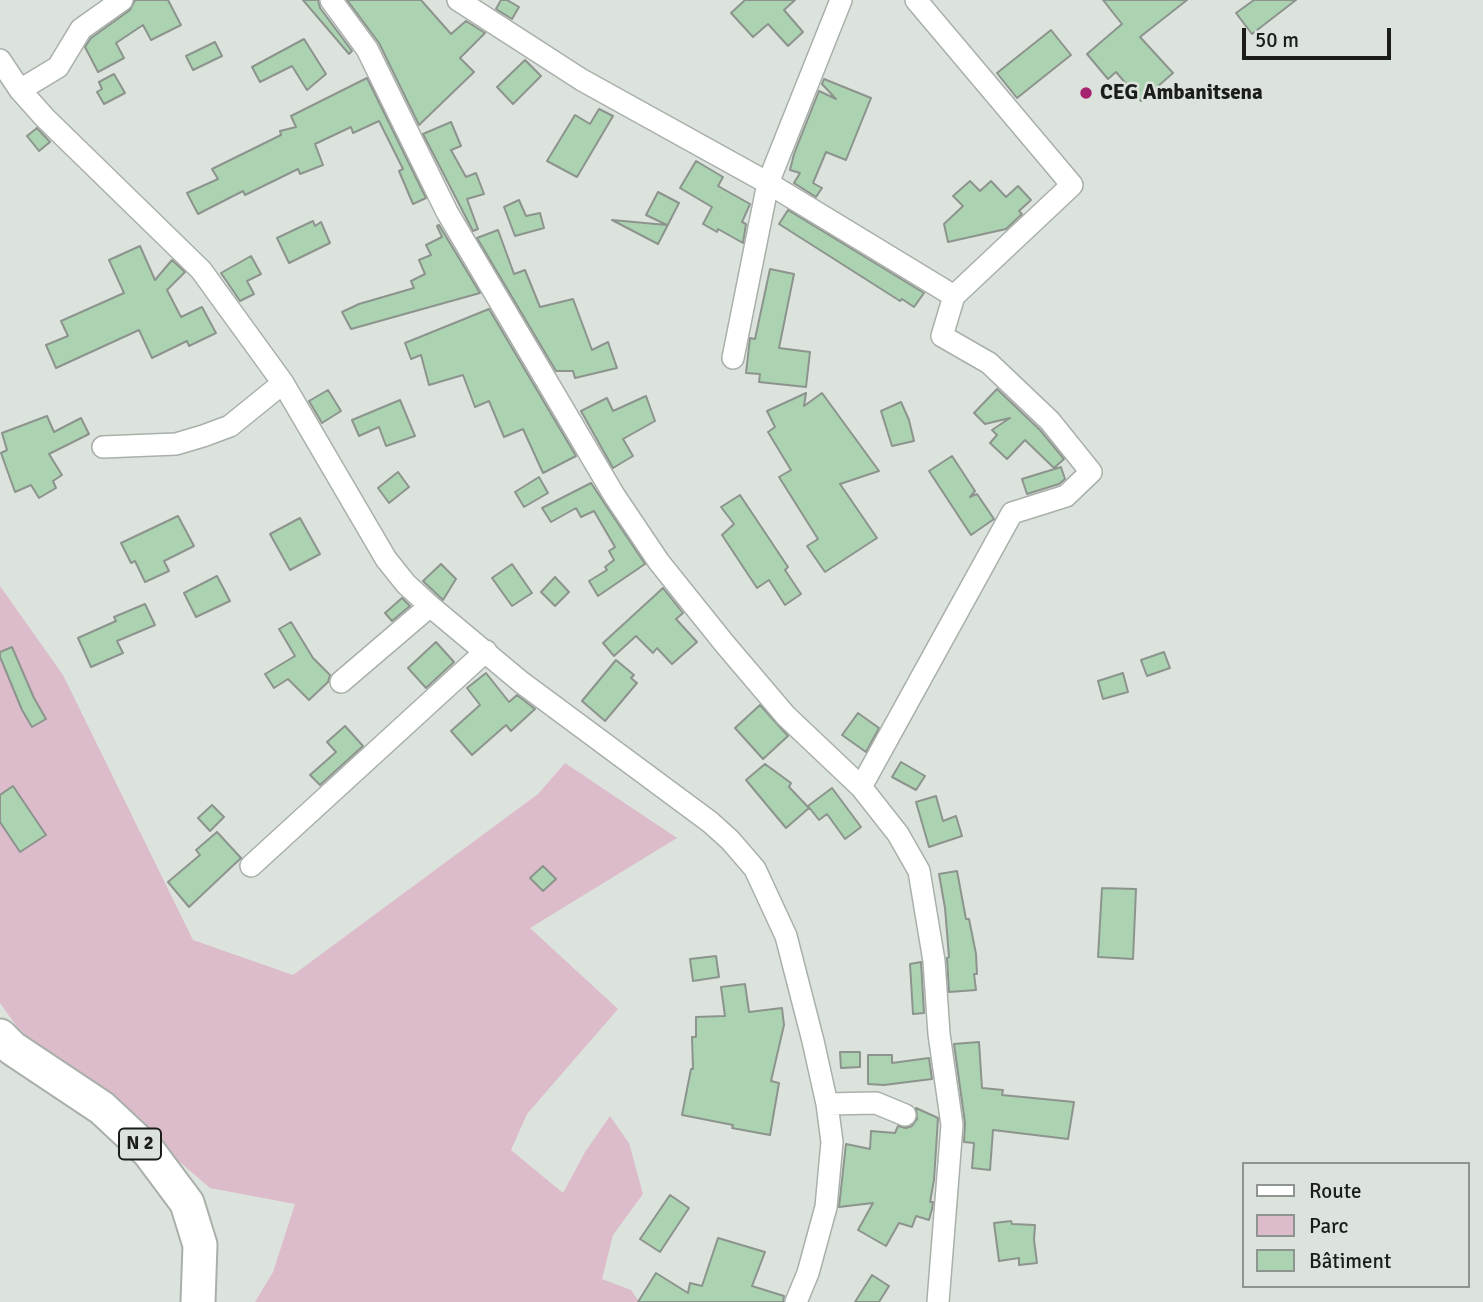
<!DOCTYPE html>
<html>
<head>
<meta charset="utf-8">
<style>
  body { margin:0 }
  #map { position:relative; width:1483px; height:1302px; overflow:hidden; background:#dce3dd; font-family:Signika,sans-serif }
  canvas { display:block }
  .legend { position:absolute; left:1242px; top:1162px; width:228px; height:126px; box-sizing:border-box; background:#dce3dd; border:2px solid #8e948f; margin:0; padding:9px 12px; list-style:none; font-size:21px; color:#1a1d1a }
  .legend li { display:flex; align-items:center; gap:14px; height:35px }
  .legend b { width:35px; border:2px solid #8e948f }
  .scale { position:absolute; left:1242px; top:28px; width:149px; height:32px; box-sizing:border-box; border:4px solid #1a1d1a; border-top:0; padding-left:9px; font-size:21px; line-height:24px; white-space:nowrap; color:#1a1d1a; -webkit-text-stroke:5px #dce3dd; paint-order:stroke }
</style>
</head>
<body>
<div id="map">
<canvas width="1483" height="1302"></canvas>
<ul class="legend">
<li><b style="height:9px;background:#fff"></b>Route</li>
<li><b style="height:19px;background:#dcbcca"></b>Parc</li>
<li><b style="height:19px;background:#abd3b2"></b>Bâtiment</li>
</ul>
<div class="scale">50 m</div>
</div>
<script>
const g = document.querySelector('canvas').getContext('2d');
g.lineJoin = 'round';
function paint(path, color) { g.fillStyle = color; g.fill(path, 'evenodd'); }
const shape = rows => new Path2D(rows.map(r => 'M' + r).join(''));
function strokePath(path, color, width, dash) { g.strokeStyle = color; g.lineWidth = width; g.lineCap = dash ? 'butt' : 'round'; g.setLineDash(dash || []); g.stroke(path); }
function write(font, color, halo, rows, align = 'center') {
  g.font = font + ' Signika,sans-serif'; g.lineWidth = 5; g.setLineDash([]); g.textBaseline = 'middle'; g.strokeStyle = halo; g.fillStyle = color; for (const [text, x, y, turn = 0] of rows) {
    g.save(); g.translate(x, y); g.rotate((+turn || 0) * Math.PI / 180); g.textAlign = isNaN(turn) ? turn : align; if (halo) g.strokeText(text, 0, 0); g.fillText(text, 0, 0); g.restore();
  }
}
const green = shape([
  [0,586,63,675,193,940,293,975,538,794,565,763,677,838,530,928,618,1009,527,1114,511,1150,563,1193,585,1152,610,1116,629,1143,643,1194,613,1235,602,1279,631,1290,639,1302,255,1302,273,1272,295,1204,210,1188,147,1134,49,1072,0,1003]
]);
const building = shape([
  [135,0,168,0,181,25,151,40,143,25,116,43,124,58,98,72,85,47,91,38,130,10,135,0],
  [303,0,318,0,320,8,352,51,349,54,303,0],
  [347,0,421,0,451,34,466,21,485,33,460,58,474,72,419,125,379,43,347,0],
  [501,0,507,0,519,7,512,19,496,9,501,0],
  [745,0,795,0,784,10,803,32,788,46,768,24,753,37,731,13,745,0],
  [1103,0,1187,0,1140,37,1173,73,1141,101,1116,72,1108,79,1087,54,1122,24,1103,0],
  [1254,0,1296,0,1252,34,1236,13,1254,0],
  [1051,30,1071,55,1017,98,997,73,1051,30],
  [304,39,326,74,307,90,292,66,260,82,252,67,304,39],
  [215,42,222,56,193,70,186,56,215,42],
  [525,60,541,76,513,104,497,87,525,60],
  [114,74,125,93,104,104,97,92,102,89,99,82,114,74],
  [367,78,426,198,413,204,399,171,403,169,379,121,353,133,351,127,315,144,323,165,300,174,298,169,245,195,243,191,198,214,187,193,218,179,212,169,281,135,280,131,296,127,291,116,367,78],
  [824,79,871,98,846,160,826,152,813,183,822,188,816,197,794,183,800,173,790,170,794,154,819,91,836,99,822,84,824,79],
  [599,109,613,116,577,177,547,161,575,115,590,124,599,109],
  [451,122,461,146,451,150,466,177,476,173,484,194,467,199,478,229,473,231,423,134,451,122],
  [37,128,50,142,39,151,27,136,37,128],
  [696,161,723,177,718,186,750,204,742,222,746,224,743,243,718,229,717,232,703,224,712,207,680,188,696,161],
  [970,181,980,191,991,181,1006,197,1018,186,1031,200,1019,211,1022,214,1006,229,948,242,944,224,963,206,953,196,970,181],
  [658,192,679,203,658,244,612,220,667,225,646,215,658,192],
  [519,200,526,216,540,213,544,228,515,236,504,207,519,200],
  [788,210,924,293,914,307,902,299,900,301,779,224,788,210],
  [313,221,315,226,321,222,330,243,289,263,277,238,313,221],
  [439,225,480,293,351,329,342,312,359,304,414,288,411,281,425,274,419,260,431,255,426,245,442,237,437,226,439,225],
  [498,230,514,274,525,270,540,307,573,299,592,350,608,342,617,368,575,378,573,371,556,371,477,238,498,230],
  [140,246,155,280,172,260,185,272,167,290,181,317,202,307,216,333,189,346,187,341,152,358,139,330,56,368,46,345,68,336,61,321,124,293,109,260,140,246],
  [251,256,261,274,247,281,254,294,240,301,221,273,251,256],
  [770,269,794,274,779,348,810,352,806,387,759,382,760,374,746,373,750,338,755,339,770,269],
  [489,309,576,456,543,473,523,429,504,437,489,401,475,407,463,375,429,385,421,355,411,359,405,343,489,309],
  [997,389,1040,430,1064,459,1054,468,1025,440,1007,459,990,443,997,435,992,430,1010,418,985,424,974,413,997,389],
  [328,390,341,411,322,423,309,401,328,390],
  [806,393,804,406,822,393,879,471,840,484,877,538,825,572,807,546,818,539,779,477,791,470,768,432,775,427,767,411,806,393],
  [646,396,655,421,623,439,633,456,613,468,581,411,607,398,613,411,646,396],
  [400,400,415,436,386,446,379,427,359,436,352,420,400,400],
  [901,402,909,420,914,441,892,446,881,411,901,402],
  [47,416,54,432,81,418,89,434,49,454,62,475,53,481,56,488,39,498,31,485,15,492,1,453,7,450,2,433,47,416],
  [952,456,975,491,970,497,977,494,994,519,971,535,929,471,952,456],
  [1061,467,1065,479,1059,484,1027,494,1022,479,1061,467],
  [398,472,409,487,389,503,378,488,398,472],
  [539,477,548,493,524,507,515,492,539,477],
  [591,483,645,564,598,596,589,581,607,570,605,567,614,560,609,551,615,547,594,511,581,517,576,508,551,522,542,508,591,483],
  [740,495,788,567,785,570,801,594,785,605,769,580,757,588,722,535,734,524,721,507,740,495],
  [178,516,194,546,164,561,169,571,145,582,135,561,131,563,121,543,178,516],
  [300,518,320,554,290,570,270,534,300,518],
  [441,564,456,579,443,600,423,581,441,564],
  [512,564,532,593,512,606,492,578,512,564],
  [217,576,230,601,196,617,184,593,217,576],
  [555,577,569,592,555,606,541,592,555,577],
  [663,588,683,613,676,619,697,642,672,664,657,648,653,653,636,636,614,656,603,643,663,588],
  [402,598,410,606,392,621,385,613,402,598],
  [145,604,155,625,117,641,123,653,91,667,78,638,116,621,114,617,145,604],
  [291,622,313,658,330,675,328,682,309,700,288,679,274,688,265,674,295,656,279,629,291,622],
  [436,642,454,662,426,688,408,668,436,642],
  [12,647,34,698,46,719,32,727,22,710,0,657,0,652,12,647],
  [1164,652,1170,668,1147,676,1141,660,1164,652],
  [616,660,634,675,631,678,637,683,605,721,582,701,616,660],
  [486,673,509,702,517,695,535,709,511,731,506,725,472,755,451,731,480,705,467,688,486,673],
  [1123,673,1128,692,1103,699,1098,681,1123,673],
  [760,705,788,736,763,759,735,728,760,705],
  [858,713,879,728,866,752,842,735,858,713],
  [345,726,363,746,320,785,310,775,336,752,327,742,345,726],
  [901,762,925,776,916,790,892,777,901,762],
  [765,764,791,783,789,787,809,808,786,828,746,780,765,764],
  [13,786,46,835,20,852,0,822,0,795,13,786],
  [832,788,861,827,845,839,827,814,819,820,808,806,832,788],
  [936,796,943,821,956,816,962,836,929,847,916,802,936,796],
  [212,805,224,817,210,831,198,818,212,805],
  [217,832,241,858,189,907,168,882,200,855,196,850,217,832],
  [543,866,556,879,543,891,530,878,543,866],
  [957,871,966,919,969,919,976,954,977,974,974,974,976,990,949,992,947,958,949,957,945,908,939,874,957,871],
  [1102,888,1136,889,1133,959,1098,957,1102,888],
  [716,956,719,977,693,981,690,959,716,956],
  [921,962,924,1013,913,1014,910,964,921,962],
  [745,984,749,1012,782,1008,784,1025,771,1081,779,1083,770,1135,732,1128,733,1125,682,1115,691,1069,693,1069,692,1037,696,1037,696,1017,725,1016,721,987,745,984],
  [979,1042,982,1088,1003,1090,1002,1095,1074,1102,1068,1139,993,1130,990,1170,972,1168,974,1143,964,1142,965,1123,954,1044,979,1042],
  [840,1052,860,1052,860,1067,841,1068,840,1052],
  [868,1055,892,1055,892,1063,929,1058,932,1079,884,1085,868,1084,868,1055],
  [916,1108,938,1118,934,1180,930,1202,933,1202,932,1209,929,1220,916,1216,912,1227,899,1223,886,1246,858,1230,873,1203,839,1207,846,1144,870,1149,871,1131,895,1133,898,1126,906,1128,912,1126,917,1119,916,1108],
  [670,1195,689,1208,660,1252,640,1239,670,1195],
  [1011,1221,1012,1224,1035,1225,1034,1240,1037,1263,1019,1265,1019,1258,999,1261,994,1223,1011,1221],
  [718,1238,765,1252,752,1286,784,1296,783,1302,638,1302,656,1273,688,1293,690,1283,702,1286,718,1238],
  [872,1275,889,1286,879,1302,855,1302,872,1275]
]);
const minor = shape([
  [331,0,367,49,447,212,614,495,659,562,724,643,786,716,861,787,898,834,919,871,934,961,939,1034,952,1125,938,1302],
  [458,0,582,80,768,183,954,296],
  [0,60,20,90,45,118,201,270,283,383,386,559,406,584,430,606,521,682,710,822,730,840,755,869,786,936,813,1041,827,1104,832,1142,826,1207,808,1273,796,1302],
  [20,90,58,67,81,29,122,0],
  [733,358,768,183,841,0],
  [103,447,176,444,203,436,230,426,283,383],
  [341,682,430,606],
  [861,787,1012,513,1066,496,1091,472,1050,421,989,363,942,336,954,296,1072,185,916,0],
  [251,866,486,651],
  [827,1104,876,1103,905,1115]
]);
const primary = shape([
  [0,1036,12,1048,102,1108,149,1152,187,1203,200,1245,198,1302]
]);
const markers = [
  [1086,93,7,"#a62370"]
];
const shields = [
  [140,1144,42]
];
const shieldNames = [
  ["N 2",140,1144]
];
const poiNames = [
  ["CEG Ambanitsena",1100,93]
];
paint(green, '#dcbcca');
paint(building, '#abd3b2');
strokePath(building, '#8c948d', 2);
strokePath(minor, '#a9b0aa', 24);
strokePath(primary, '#a9b0aa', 37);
strokePath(minor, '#fff', 21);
strokePath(primary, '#fff', 33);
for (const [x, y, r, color] of markers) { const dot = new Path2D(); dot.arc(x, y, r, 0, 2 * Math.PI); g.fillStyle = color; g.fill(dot); strokePath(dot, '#dce3dd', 2.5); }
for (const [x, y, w] of shields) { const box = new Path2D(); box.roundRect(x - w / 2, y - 15.5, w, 31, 5); g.fillStyle = '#dce3dd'; g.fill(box); strokePath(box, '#1a1d1a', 2); }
write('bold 19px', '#1a1d1a', null, shieldNames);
write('bold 21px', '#1a1d1a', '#dce3dd', poiNames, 'left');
</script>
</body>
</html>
